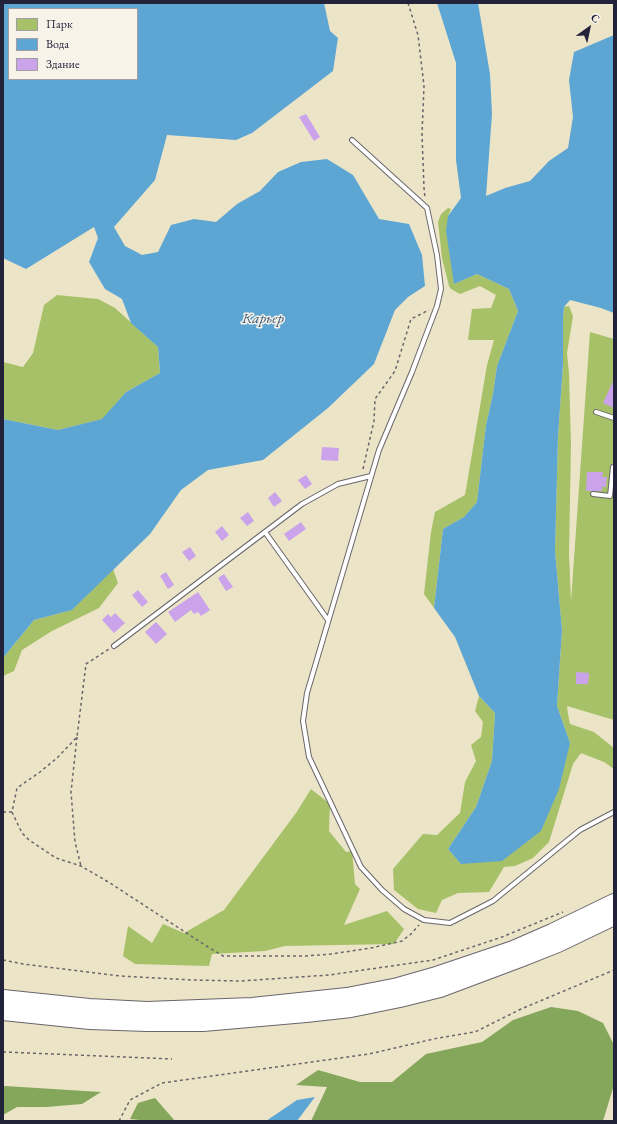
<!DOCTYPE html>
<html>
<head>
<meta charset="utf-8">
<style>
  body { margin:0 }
  #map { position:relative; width:617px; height:1124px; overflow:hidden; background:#ece4c7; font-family:"EB Garamond",serif }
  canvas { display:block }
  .frame { position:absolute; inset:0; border:4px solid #22223b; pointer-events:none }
  .legend { position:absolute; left:8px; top:8px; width:130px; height:72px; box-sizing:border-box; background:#f7f3e8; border:1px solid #a29fa3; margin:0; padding:5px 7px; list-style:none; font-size:12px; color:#22223b }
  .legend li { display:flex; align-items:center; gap:8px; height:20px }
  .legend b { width:20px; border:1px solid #a29fa3 }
  .north { position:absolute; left:569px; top:8px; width:40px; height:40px; -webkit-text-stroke:3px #f7f3e8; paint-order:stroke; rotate:33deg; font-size:11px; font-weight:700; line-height:16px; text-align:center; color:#22223b }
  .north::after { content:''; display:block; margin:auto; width:14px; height:18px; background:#22223b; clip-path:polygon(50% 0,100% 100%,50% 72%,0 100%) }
</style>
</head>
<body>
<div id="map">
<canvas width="617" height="1124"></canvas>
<div class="frame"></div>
<ul class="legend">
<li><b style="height:11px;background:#a6c168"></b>Парк</li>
<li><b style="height:11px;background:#5da6d4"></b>Вода</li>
<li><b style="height:11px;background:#cba3eb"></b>Здание</li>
</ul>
<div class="north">С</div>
</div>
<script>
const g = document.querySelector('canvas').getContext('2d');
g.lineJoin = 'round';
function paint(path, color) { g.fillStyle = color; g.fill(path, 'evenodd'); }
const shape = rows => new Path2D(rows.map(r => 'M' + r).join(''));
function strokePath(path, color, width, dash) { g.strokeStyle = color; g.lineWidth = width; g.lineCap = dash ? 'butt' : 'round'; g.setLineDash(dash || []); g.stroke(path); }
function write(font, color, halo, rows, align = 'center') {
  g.font = font + ' "EB Garamond",serif'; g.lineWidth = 3; g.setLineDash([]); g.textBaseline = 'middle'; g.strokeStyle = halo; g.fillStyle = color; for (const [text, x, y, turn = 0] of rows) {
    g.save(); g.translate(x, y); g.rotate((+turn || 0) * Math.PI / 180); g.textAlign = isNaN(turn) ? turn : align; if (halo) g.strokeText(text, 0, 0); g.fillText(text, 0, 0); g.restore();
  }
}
const green = shape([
  [448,208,451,209,448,216,454,284,477,274,509,289,518,311,497,366,493,394,486,425,477,502,464,517,443,529,434,608,424,594,431,532,435,512,465,495,487,365,494,340,468,340,472,309,491,308,496,295,480,286,460,294,451,289,449,286,442,258,438,222,441,214],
  [57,295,98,299,115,308,158,347,160,373,126,392,103,419,58,430,3,419,3,362,23,367,33,353,44,305],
  [569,306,573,316,567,353,569,373,571,444,569,554,571,601,590,332,614,339,614,720,567,706,568,714,570,724,594,732,614,748,614,769,604,762,581,753,573,764,549,842,533,858,515,866,504,867,489,892,458,893,442,900,436,913,418,909,394,890,393,869,423,834,437,835,460,813,465,782,476,761,471,745,481,737,483,722,475,711,479,696,495,713,492,761,476,807,448,849,461,864,570,743,557,706,562,630,555,551,558,436,563,365,563,319,564,307],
  [113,569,118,583,99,608,52,631,22,650,14,671,3,676,3,658,34,620,72,610],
  [311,789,330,804,329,831,346,852,352,851,355,884,360,889,344,925,387,911,404,929,394,944,285,946,265,951,212,954,209,966,135,964,123,956,128,926,152,943,163,924,184,933,224,910,296,813]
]);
const forest = shape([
  [551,1007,578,1011,603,1023,614,1045,614,1085,603,1121,311,1121,327,1087,296,1085,318,1070,360,1082,392,1082,426,1054,482,1042,513,1020],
  [5,1086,101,1092,82,1104,46,1107,17,1107,3,1115,3,1087],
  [155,1098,175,1121,150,1121,130,1119,138,1103]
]);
const water = shape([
  [3,3,324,3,330,31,338,38,333,71,252,133,236,140,167,135,155,180,114,227,125,246,142,255,158,252,171,225,194,219,216,222,237,204,260,191,278,172,301,162,327,159,353,175,379,219,409,224,422,255,425,286,408,297,395,310,374,364,328,408,263,460,208,470,181,490,150,534,72,610,34,620,3,658,3,419,58,430,102,419,126,392,160,373,158,347,131,323,122,299,105,289,89,262,98,238,94,227,26,269,3,258],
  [9,9,137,9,137,79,9,79],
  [437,3,478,3,490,74,492,114,486,196,505,188,530,181,549,161,568,148,573,117,569,80,574,52,614,35,614,313,601,308,570,300,564,307,563,319,563,365,558,436,555,551,562,630,557,706,570,743,559,789,541,831,502,861,461,864,448,849,476,807,492,761,495,713,479,696,455,637,434,608,443,529,464,517,477,502,486,425,493,394,497,366,518,311,509,289,477,274,454,284,446,231,448,216,461,198,456,160,456,63],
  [315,1097,297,1121,266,1121,297,1100]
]);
const building = shape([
  [306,114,320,137,314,141,299,117],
  [614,379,614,408,603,403],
  [322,447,339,448,338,461,321,460],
  [587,472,603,472,602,477,607,477,606,487,602,487,602,491,586,491],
  [306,475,312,484,305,489,298,480],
  [275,492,282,501,274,507,268,498],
  [248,512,254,521,247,526,240,518],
  [301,522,306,529,289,541,284,534],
  [222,526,229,535,222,541,215,532],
  [190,547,196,556,189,561,182,552],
  [166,572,174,585,168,589,160,576],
  [224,574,233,587,226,591,218,578],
  [138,590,148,602,142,607,132,595],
  [198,592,210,610,201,616,198,612,194,614,191,610,175,622,168,612],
  [115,613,125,623,114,633,102,620,108,614,111,617],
  [156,622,167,634,156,644,145,632],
  [576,672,589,673,588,684,576,684]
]);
const path = shape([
  [408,3,418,35,424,86,422,134,424,188,425,198],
  [363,469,374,421,375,399,395,371,411,319,429,310],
  [77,737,71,792,75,842,81,866],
  [3,812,12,812,17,788,40,772,57,758,77,737,86,664,109,649],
  [12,812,22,833,29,840,56,858,81,866,110,883,208,947,223,956,306,956,331,954,371,948,402,941,411,934,419,925],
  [3,960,23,964,120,976,193,980,241,981,329,975,433,960,502,937,563,912],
  [3,1052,172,1059],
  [119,1121,130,1100,162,1083,369,1054,438,1038,475,1032,521,1009,614,970]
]);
const lane = shape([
  [352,140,427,208,437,255,441,289,437,306,412,372,379,450,307,693,303,721,309,757,361,867,382,890,404,909,424,920,450,923,493,901,580,830,614,812],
  [596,412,614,418],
  [593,494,610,496,613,467,614,467],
  [265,532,328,620],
  [114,646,302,504,338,484,371,476]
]);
const highway = shape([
  [3,998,89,1007,147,1010,252,1006,347,996,398,986,433,976,513,949,552,932,614,902],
  [3,1012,90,1021,147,1023,203,1023,306,1014,351,1009,400,999,440,989,520,959,558,944,614,917]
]);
const waterNames = [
  ["Карьер",263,319]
];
paint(green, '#a6c168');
paint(forest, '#84a75c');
paint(water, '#5da6d4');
paint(building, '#cba3eb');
strokePath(lane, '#69666c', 6);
strokePath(highway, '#69666c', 18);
strokePath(path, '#69666c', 1.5, [3, 3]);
strokePath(lane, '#fff', 4);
strokePath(highway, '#fff', 16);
write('italic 15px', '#3a5778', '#f7f3e8', waterNames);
</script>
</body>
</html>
